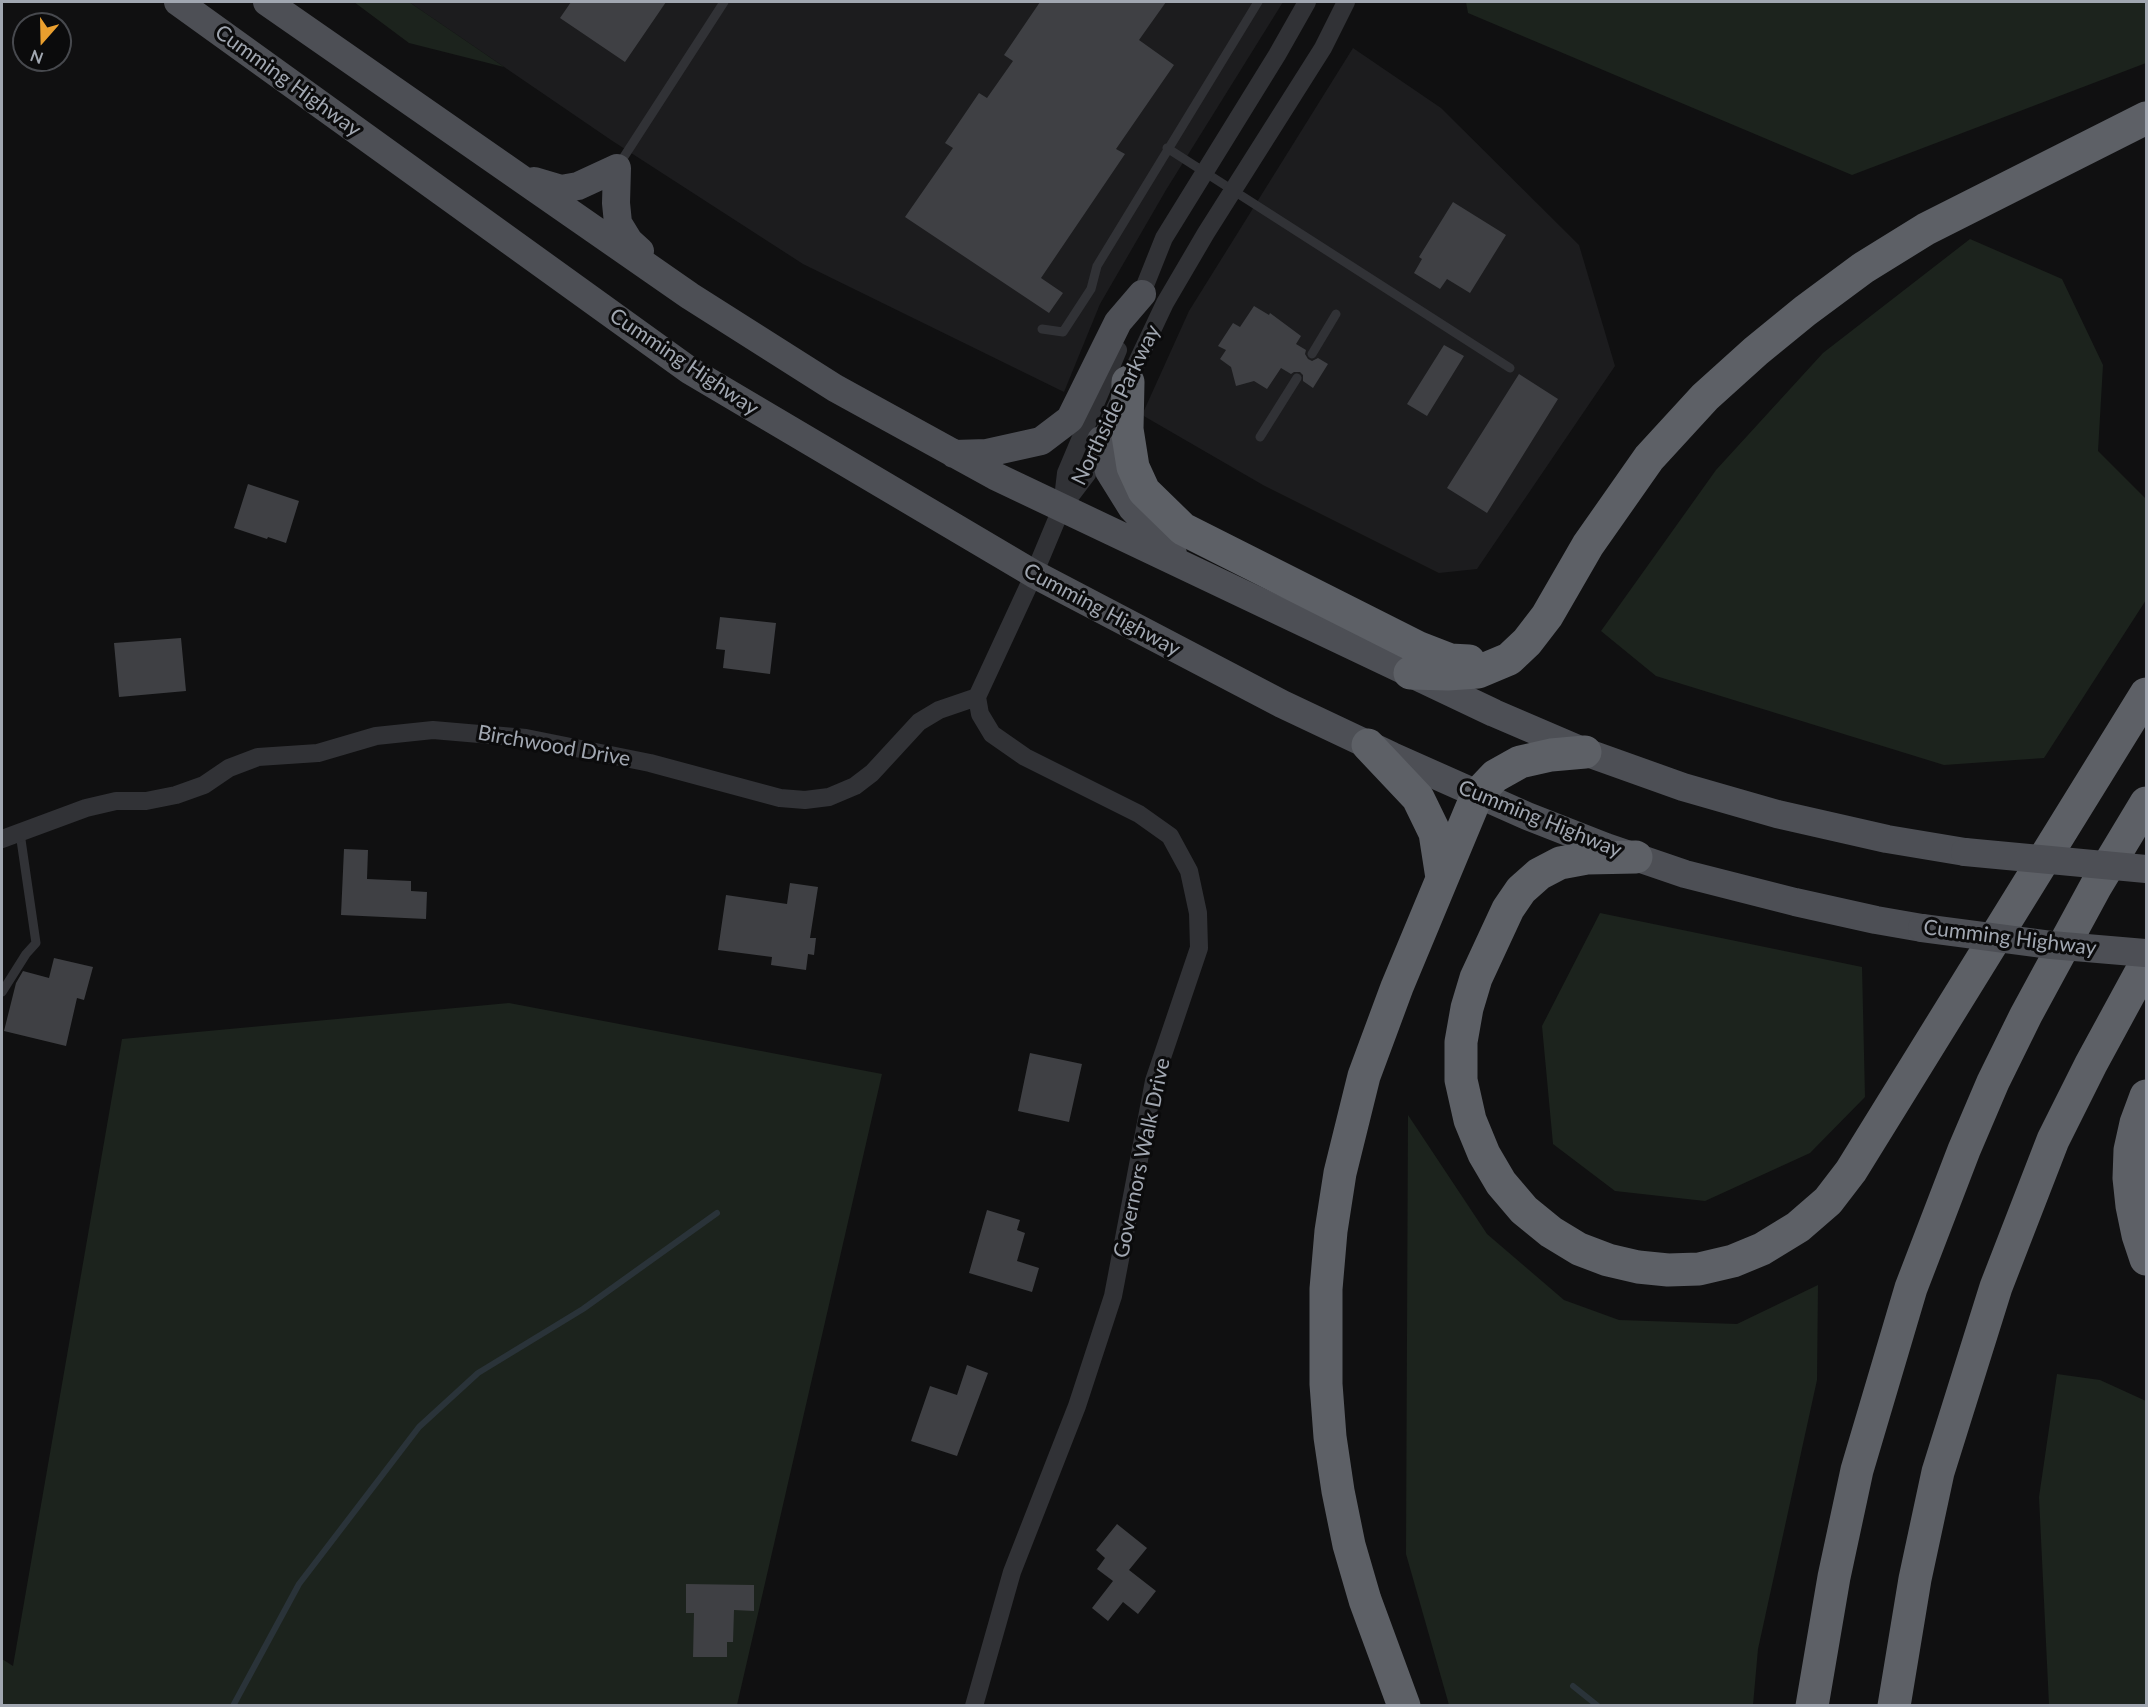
<!DOCTYPE html>
<html>
<head>
<meta charset="utf-8">
<style>
  body { margin:0 }
  #map { position:relative; width:2148px; height:1707px; overflow:hidden; background:#101011; font-family:Lato,sans-serif }
  canvas { display:block }
  .frame { position:absolute; inset:0; border:3px solid #a1a7b1; pointer-events:none }
  .north { position:absolute; left:12px; top:12px; width:60px; height:60px; box-sizing:border-box; background:#0b0b0c; border:2px solid #47494e; border-radius:50%; rotate:200deg; font-size:16px; font-weight:700; line-height:24px; text-align:center; color:#a1a7b1 }
  .north::after { content:''; display:block; margin:auto; width:21px; height:27px; background:#ea9f2e; clip-path:polygon(50% 0,100% 100%,50% 72%,0 100%) }
</style>
</head>
<body>
<div id="map">
<canvas width="2148" height="1707"></canvas>
<div class="frame"></div>
<div class="north">N</div>
</div>
<script>
const g = document.querySelector('canvas').getContext('2d');
g.lineJoin = 'round';
function paint(path, color) { g.fillStyle = color; g.fill(path, 'evenodd'); }
const shape = rows => new Path2D(rows.map(r => 'M' + r).join(''));
function strokePath(path, color, width, dash) { g.strokeStyle = color; g.lineWidth = width; g.lineCap = dash ? 'butt' : 'round'; g.setLineDash(dash || []); g.stroke(path); }
function write(font, color, halo, rows, align = 'center') {
  g.font = font + ' Lato,sans-serif'; g.lineWidth = 6; g.setLineDash([]); g.textBaseline = 'middle'; g.strokeStyle = halo; g.fillStyle = color; for (const [text, x, y, turn = 0] of rows) {
    g.save(); g.translate(x, y); g.rotate((+turn || 0) * Math.PI / 180); g.textAlign = isNaN(turn) ? turn : align; if (halo) g.strokeText(text, 0, 0); g.fillText(text, 0, 0); g.restore();
  }
}
const built = shape([
  [409,2,1283,2,1166,190,1100,304,1064,392,803,264,611,140],
  [1353,48,1441,108,1579,245,1615,366,1477,569,1439,573,1263,485,1142,415,1189,311]
]);
const green = shape([
  [354,2,409,2,504,67,409,43],
  [1466,2,2146,2,2146,63,1852,175,1468,13],
  [1970,239,2062,279,2103,365,2098,451,2146,499,2146,600,2044,758,1944,765,1656,676,1601,631,1716,470,1823,353],
  [1600,913,1862,967,1865,1097,1810,1153,1705,1201,1615,1191,1553,1144,1542,1026],
  [509,1003,882,1074,737,1705,2,1705,2,1659,13,1666,122,1039],
  [1408,1115,1487,1234,1564,1300,1619,1320,1737,1324,1818,1285,1817,1380,1758,1649,1753,1705,1449,1705,1406,1554],
  [2057,1374,2100,1380,2146,1401,2146,1705,2049,1705,2039,1497]
]);
const stream = shape([
  [1573,1686,1598,1706],
  [233,1706,299,1584,419,1427,478,1373,583,1309,717,1213]
]);
const building = shape([
  [571,2,666,2,625,62,560,18],
  [1040,2,1166,2,1139,40,1174,65,1116,149,1125,154,1041,278,1063,293,1049,313,905,217,953,148,945,143,979,93,987,98,1013,61,1004,55],
  [1453,202,1506,235,1470,293,1447,279,1440,289,1414,273,1422,259,1419,257],
  [1254,306,1269,315,1270,313,1301,336,1296,344,1306,350,1305,354,1308,359,1312,361,1318,358,1328,364,1313,388,1303,381,1303,375,1300,372,1294,372,1291,374,1281,368,1267,389,1254,381,1236,386,1231,367,1220,359,1226,350,1218,346,1233,323,1240,327],
  [1444,345,1464,356,1427,416,1407,404],
  [1519,374,1558,399,1487,513,1447,488],
  [248,484,299,501,286,543,268,537,267,539,234,528],
  [720,617,776,623,770,674,723,668,725,650,716,649],
  [181,638,186,691,119,697,114,643],
  [344,849,368,850,367,879,411,881,411,891,427,892,426,919,341,915],
  [790,883,818,887,810,938,816,938,814,955,808,954,806,970,771,965,772,957,718,950,726,895,787,904],
  [54,958,93,967,84,1000,77,998,66,1046,4,1031,16,983,23,971,49,978],
  [1030,1053,1082,1064,1069,1122,1018,1111],
  [987,1210,1020,1220,1017,1230,1025,1233,1017,1261,1039,1268,1032,1292,969,1273],
  [967,1365,988,1373,957,1456,911,1441,930,1386,957,1395],
  [1117,1524,1147,1548,1129,1570,1156,1591,1138,1614,1123,1602,1108,1621,1092,1608,1113,1581,1097,1569,1105,1558,1096,1550],
  [686,1584,754,1585,754,1611,734,1610,733,1642,727,1642,727,1657,693,1657,694,1613,686,1613]
]);
const lane = shape([
  [1167,148,1510,368],
  [618,166,724,2],
  [1042,329,1063,332,1091,289,1097,266,1258,2],
  [1312,354,1336,314],
  [1260,437,1297,378],
  [2,992,26,954,36,943,20,833]
]);
const street = shape([
  [1138,303,1164,238,1277,55,1307,2],
  [1062,507,1066,473,1118,350],
  [2,839,86,808,116,801,146,801,176,795,204,785,229,768,258,757,318,753,376,736,433,730,526,738,650,763,780,798,805,800,829,797,855,786,872,773,919,722,939,710,977,697],
  [974,1706,1012,1572,1077,1406,1113,1296,1154,1081,1199,948,1198,913,1189,871,1170,836,1139,814,1025,757,992,734,980,714,977,697,1034,574,1062,507,1087,474,1105,430,1165,303,1206,233,1323,48,1346,2]
]);
const primary = shape([
  [178,2,689,370,1034,574,1282,704,1392,756,1527,816,1606,847,1685,874,1795,902,1876,920,1922,928],
  [267,2,690,296,835,388,995,476,1494,713,1585,752,1683,787,1777,814,1887,839,1965,852],
  [534,181,561,189,578,186,617,168,616,203,618,223,629,241,640,251],
  [1101,440,1109,471,1132,508,1171,549,1173,554],
  [954,454,987,453,1041,441,1070,419,1118,322,1142,294]
]);
const highway = shape([
  [1128,382,1127,429,1133,467,1144,491,1183,529,1419,648,1450,660,1469,661],
  [1410,673,1448,674,1478,672,1509,659,1527,642,1547,616,1588,545,1649,458,1705,397,1756,351,1805,311,1863,268,1926,229,2146,118],
  [1368,745,1418,798,1435,833,1442,878],
  [1636,857,1587,858,1560,863,1539,874,1521,890,1508,909,1476,978,1467,1008,1461,1042,1461,1080,1470,1120,1484,1154,1501,1183,1524,1210,1551,1232,1579,1249,1608,1260,1638,1267,1668,1270,1699,1269,1733,1261,1762,1249,1798,1227,1828,1201,1851,1171,2146,694],
  [2146,1096,2136,1123,2130,1150,2129,1178,2132,1206,2138,1235,2146,1259],
  [1404,1706,1365,1600,1349,1545,1338,1491,1330,1437,1326,1384,1326,1289,1331,1231,1340,1173,1364,1076,1397,987,1477,795,1495,776,1520,762,1551,755,1585,752],
  [1812,1706,1834,1577,1857,1470,1911,1288,1964,1150,1993,1082,2026,1015,2096,886,2146,803],
  [1894,1706,1915,1579,1938,1472,1996,1287,2053,1140,2091,1064,2146,963]
]);
const primaryBridge = shape([
  [1965,852,2146,869],
  [1922,928,2051,945,2145,953]
]);
const streetNames = [
  ["Cumming Highway",288,81,36],
  ["Cumming Highway",684,362,34],
  ["Northside Parkway",1116,405,-64],
  ["Cumming Highway",1102,610,28],
  ["Birchwood Drive",554,746,10],
  ["Cumming Highway",1540,819,22],
  ["Cumming Highway",2010,938,7],
  ["Governors Walk Drive",1142,1158,-78]
];
paint(built, '#1c1c1e');
paint(green, '#1c231d');
strokePath(stream, '#2a3339', 6);
paint(building, '#3f4044');
strokePath(lane, '#313236', 9);
strokePath(street, '#313236', 18);
strokePath(primary, '#4d4f55', 28);
strokePath(highway, '#5d6066', 33);
strokePath(primaryBridge, '#4d4f55', 28);
write('21px', '#a1a7b1', '#0b0b0c', streetNames);
</script>
</body>
</html>
